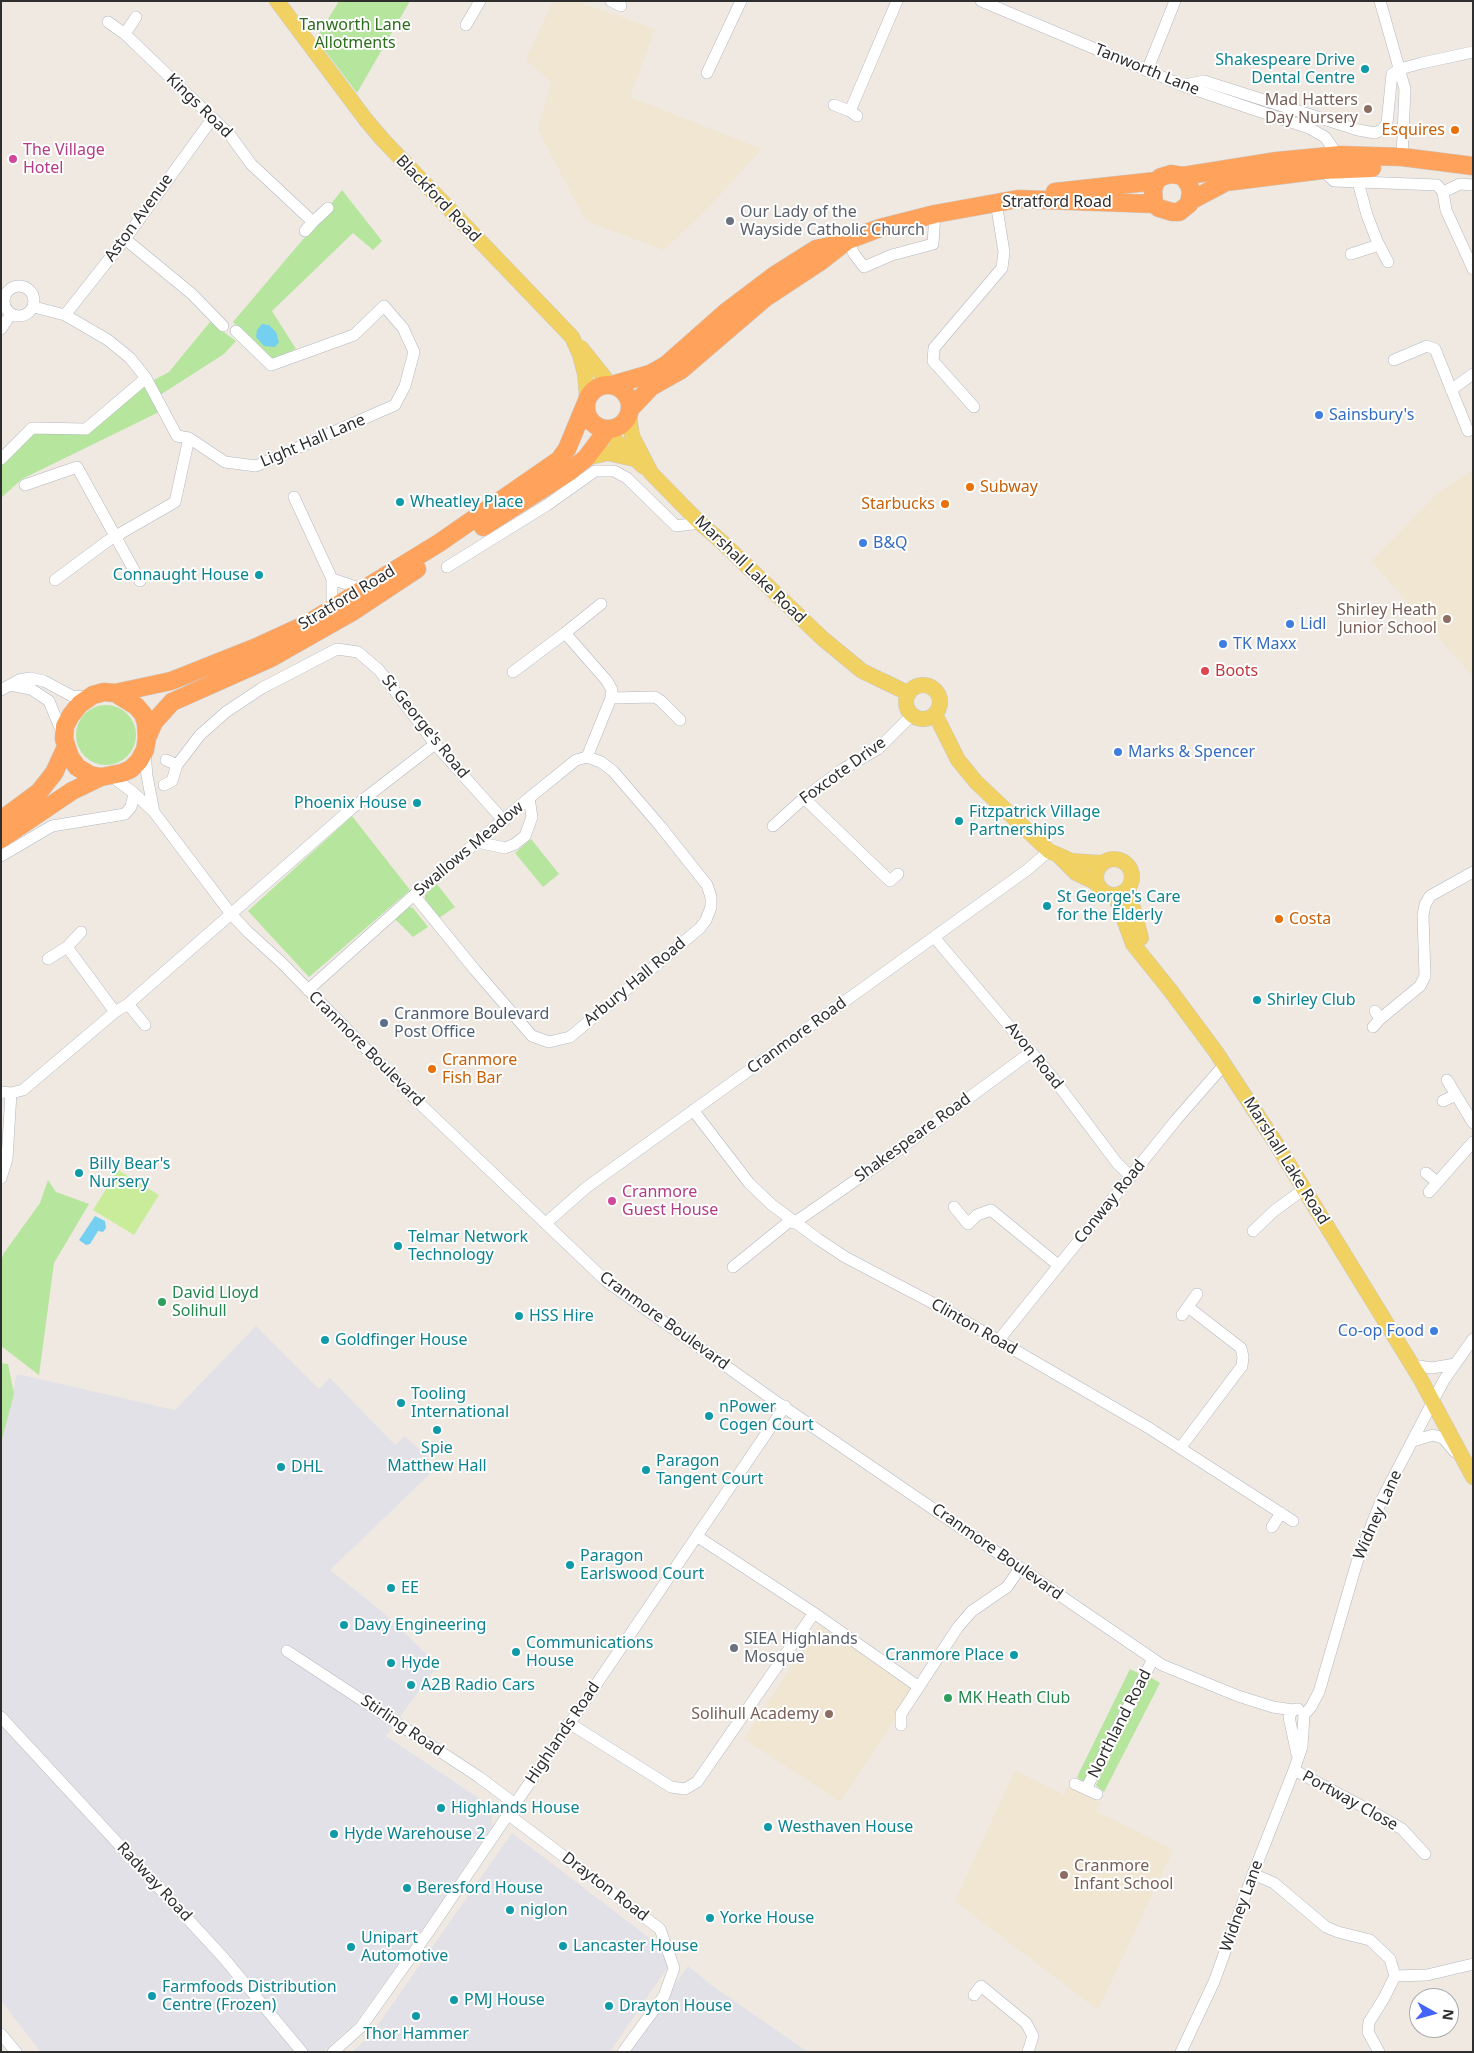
<!DOCTYPE html>
<html>
<head>
<meta charset="utf-8">
<style>
  body { margin:0 }
  #map { position:relative; width:1474px; height:2053px; overflow:hidden; background:#efe9e1; font-family:"Noto Sans",sans-serif }
  canvas { display:block }
  .frame { position:absolute; inset:0; border:2px solid #2e2e2e; pointer-events:none }
  .north { position:absolute; left:1409px; top:1988px; width:50px; height:50px; box-sizing:border-box; background:#fff; border:1px solid #ababab; border-radius:50%; rotate:97deg; font-size:14px; font-weight:700; line-height:20px; text-align:center; color:#2e2e2e }
  .north::after { content:''; display:block; margin:auto; width:18px; height:22px; background:#4264fb; clip-path:polygon(50% 0,100% 100%,50% 72%,0 100%) }
</style>
</head>
<body>
<div id="map">
<canvas width="1474" height="2053"></canvas>
<div class="frame"></div>
<div class="north">N</div>
</div>
<script>
const g = document.querySelector('canvas').getContext('2d');
g.lineJoin = 'round';
function paint(path, color) { g.fillStyle = color; g.fill(path, 'evenodd'); }
const shape = rows => new Path2D(rows.map(r => 'M' + r).join(''));
function strokePath(path, color, width, dash) { g.strokeStyle = color; g.lineWidth = width; g.lineCap = dash ? 'butt' : 'round'; g.setLineDash(dash || []); g.stroke(path); }
function write(font, color, halo, rows, align = 'center') {
  g.font = font + ' "Noto Sans",sans-serif'; g.lineWidth = 4; g.setLineDash([]); g.textBaseline = 'middle'; g.strokeStyle = halo; g.fillStyle = color; for (const [text, x, y, turn = 0] of rows) {
    g.save(); g.translate(x, y); g.rotate((+turn || 0) * Math.PI / 180); g.textAlign = isNaN(turn) ? turn : align; if (halo) g.strokeText(text, 0, 0); g.fillText(text, 0, 0); g.restore();
  }
}
const industrial = shape([
  [256,1326,319,1389,330,1378,395,1445,405,1436,437,1467,330,1570,384,1613,438,1665,386,1736,492,1807,492,1826,428,1922,356,2022,323,2052,41,2052,1,2001,1,1443,17,1374,175,1410],
  [512,1833,652,1940,669,1965,610,2052,352,2052,370,2036],
  [688,1966,711,1985,808,2052,628,2052]
]);
const education = shape([
  [553,1,576,1,655,29,630,97,762,149,708,208,664,250,586,221,538,130,551,82,526,60],
  [1473,470,1473,677,1371,561,1438,493],
  [819,1625,915,1689,840,1802,744,1739],
  [1015,1770,1064,1795,1068,1787,1101,1803,1096,1811,1173,1850,1098,2010,955,1901]
]);
const green = shape([
  [339,1,410,1,357,93,316,39],
  [342,190,382,241,373,250,353,233,272,311,296,349,272,360,233,322,305,237],
  [210,322,236,341,224,354,160,395,152,381,169,372],
  [144,385,159,412,22,479,1,498,1,466,35,432,87,432],
  '76 735a30 30 0 1 1 60 0a30 30 0 1 1-60 0Z',
  [352,816,410,890,309,977,248,911],
  [531,839,559,874,543,887,515,853],
  [436,883,455,907,439,918,425,900,425,895],
  [409,907,413,908,428,927,413,937,395,919],
  [48,1180,56,1192,89,1204,54,1263,39,1375,1,1346,1,1261,4,1253,40,1203],
  [1,1363,8,1364,14,1394,1,1443],
  [1130,1669,1140,1674,1085,1784,1077,1777],
  [1150,1677,1160,1683,1104,1792,1096,1785]
]);
const pitch = shape([
  [118,1170,159,1195,134,1235,93,1210]
]);
const water = shape([
  [262,324,269,325,276,332,279,342,275,347,264,346,256,337,257,330],
  [95,1216,105,1221,106,1228,103,1232,98,1231,90,1244,86,1245,79,1240]
]);
const minor = shape([
  [611,1,621,6],
  [981,1,1184,86,1309,128,1325,137,1334,150,1340,155],
  [1380,1,1405,89,1402,157],
  [108,22,125,34,230,135,251,164,313,222,328,208],
  [466,25,480,1],
  [125,34,136,17],
  [1147,71,1175,1],
  [707,73,741,1],
  [1185,85,1204,81,1358,130,1375,133,1382,130,1387,123,1392,74,1400,69,1422,63,1473,52],
  [834,105,850,111,857,116],
  [850,111,897,1],
  [1322,170,1334,181,1437,185,1443,192,1460,184,1473,185],
  [1358,182,1367,215,1377,241,1388,262],
  [1443,192,1446,210,1473,269],
  [305,231,313,222],
  [125,239,192,294,223,326],
  [848,240,854,254,864,267,892,255,933,244,935,214],
  [1351,254,1379,245],
  '4 301a15 15 0 1 1 30 0a15 15 0 1 1-30 0Z',
  [34,307,65,315,108,340,130,358,146,378,177,436,189,438,225,462,256,466,395,405,405,386,414,352,403,328,384,306,354,335,271,365,236,331],
  [65,315,125,239,212,119],
  [1,329,11,314],
  [1394,360,1427,346,1435,349,1468,431],
  [1451,390,1473,374],
  [974,407,933,361,934,348,1002,268,1004,252,996,202],
  [1,459,32,428,86,429,146,378],
  [25,485,77,467,140,581],
  [294,497,332,579,332,607],
  [447,567,547,505,595,471,614,471,627,478,676,526,700,523],
  [332,579,362,589],
  [55,580,109,540,175,502,189,438],
  [513,672,565,633],
  [10,685,31,689,49,701,63,735],
  [1,690,19,680,30,678,44,681,72,696,88,697],
  [611,698,655,697,661,701,680,720],
  [145,752,147,776,154,812],
  [166,760,177,765],
  [111,776,134,793,154,812,231,914,248,932,282,963,417,1101,606,1281,775,1401,1162,1665,1238,1696,1273,1707,1293,1710],
  [164,785,172,781,177,765,200,735,226,712,262,688,337,649,358,652,379,670,435,744,504,821],
  [804,798,890,881,898,874],
  [773,826,804,798,843,769,878,749,912,715],
  [477,842,505,848,515,844,525,836,532,817,529,798],
  [1,856,52,826,125,814,131,807,134,793],
  [414,895,475,970,532,1036,549,1042,570,1037,700,928,706,920,711,907,711,897,707,885,661,827,613,771,601,762,587,757],
  [81,932,67,947,115,1012],
  [934,937,1053,1078,1117,1163,1131,1177],
  [48,959,67,947],
  [308,990,414,895,529,798,576,760,587,757,611,698,612,690,607,681,565,633,601,604],
  [128,1004,145,1025],
  [1380,1019,1420,986,1425,976,1423,915,1425,905,1430,896,1473,872],
  [1373,1027,1380,1019,1375,1011],
  [1447,1080,1473,1123],
  [1,1092,11,1093,23,1090,115,1012,128,1004,351,809,435,744],
  [1443,1101,1456,1095],
  [693,1110,749,1183,772,1205,818,1239,845,1257,944,1309,1149,1428,1293,1521],
  [1426,1173,1437,1182],
  [1,1178,7,1159,11,1093],
  [1429,1192,1473,1142],
  [954,1207,968,1224,977,1215,991,1210,1058,1265],
  [546,1223,587,1187,1027,870,1049,851],
  [794,1223,882,1162,1031,1052],
  [1253,1231,1274,1211,1304,1189],
  [733,1267,791,1220],
  [1182,1315,1197,1294],
  [998,1341,1176,1120,1224,1065],
  [1412,1365,1432,1368,1455,1364],
  [1413,1441,1433,1435,1443,1438,1455,1452],
  [1181,1447,1242,1366,1243,1357,1241,1348,1188,1307],
  [1272,1527,1281,1513],
  [698,1537,814,1613,919,1687],
  [287,1651,479,1777,515,1804],
  [1304,1715,1311,1707,1319,1692,1357,1562,1381,1501,1444,1380,1473,1339],
  [1,1717,222,1956,302,2052],
  [569,1723,671,1787,685,1789,697,1782,814,1613],
  [901,1725,901,1714,958,1627,972,1611,1007,1587,1020,1568],
  [1297,1754,1289,1717,1293,1710,1298,1709],
  [1294,1770,1371,1811,1402,1829,1425,1854],
  [1075,1784,1097,1794],
  [1086,1789,1153,1659],
  [509,1815,660,1929,674,1968,664,1996,623,2052],
  [1253,1874,1274,1883,1326,1927,1338,1932,1370,1940,1390,1959,1395,1976,1384,1998,1369,2022,1368,2032,1379,2052],
  [1395,1976,1427,1975,1473,1964],
  [974,1995,981,1986,1026,2023,1033,2036,1028,2052],
  [1,2034,16,2052],
  [333,2052,361,2027,427,1934,785,1406],
  [1181,2052,1214,1982,1253,1874,1294,1770,1302,1747,1304,1715]
]);
const major = shape([
  [277,1,366,120,383,140,572,337,580,355,585,374,587,398],
  [581,348,605,378,608,384],
  [629,415,632,436,651,473,700,523,722,542,822,638,862,671,908,693],
  [608,429,616,441,644,467],
  [586,458,608,453,634,459],
  '906 702a17 17 0 1 1 34 0a17 17 0 1 1-34 0Z',
  [935,714,958,760,976,782,1049,851,1072,861,1102,863],
  [1060,857,1076,873,1097,883],
  '1096 877a18 18 0 1 1 36 0a18 18 0 1 1-36 0Z',
  [1128,889,1141,938],
  [1115,895,1133,944,1170,990,1216,1052,1277,1145,1420,1378,1473,1477]
]);
const highway = shape([
  [1183,176,1189,185,1191,192,1189,204,1179,212,1172,212,1159,208,1154,204,1153,190,1156,181,1161,177,1171,174,1183,176,1277,161,1340,155,1402,157,1473,166],
  [1055,192,1156,181],
  [1190,201,1226,182,1322,170,1372,168],
  '586 407a22 22 0 1 1 44 0a22 22 0 1 1-44 0Z',
  [612,385,650,374,666,365,726,312,775,275,816,249,835,245],
  [630,409,651,387,681,370,765,298,821,261,848,240,880,228,935,214,1018,199,1154,204],
  [483,527,569,472,586,458,608,429],
  [104,692,115,693,136,706,143,714,146,723,147,738,145,750,139,761,131,769,122,773,101,777,90,775,77,767,70,757,64,739,65,726,71,715,80,704,93,695,104,692],
  [115,693,171,681,259,646,307,624,439,543,559,460,567,449,586,403],
  [147,738,154,722,172,702,271,658,352,612,417,569],
  [1,820,39,792,54,773,66,747],
  [1,839,72,791,101,777]
]);
const markers = [
  [1365,69,5,"#0f9aa8"],
  [1368,109,5,"#8d6e63"],
  [1455,130,5,"#e8710a"],
  [13,159,5,"#d1479c"],
  [730,221,5,"#6b7280"],
  [1319,415,5,"#3f7fe0"],
  [970,487,5,"#e8710a"],
  [400,502,5,"#0f9aa8"],
  [945,504,5,"#e8710a"],
  [863,543,5,"#3f7fe0"],
  [259,575,5,"#0f9aa8"],
  [1447,619,5,"#8d6e63"],
  [1290,624,5,"#3f7fe0"],
  [1223,644,5,"#3f7fe0"],
  [1205,671,5,"#e0444e"],
  [1118,752,5,"#3f7fe0"],
  [417,803,5,"#0f9aa8"],
  [959,821,5,"#0f9aa8"],
  [1047,906,5,"#0f9aa8"],
  [1279,919,5,"#e8710a"],
  [1257,1000,5,"#0f9aa8"],
  [384,1023,5,"#5c6f8a"],
  [432,1069,5,"#e8710a"],
  [79,1173,5,"#0f9aa8"],
  [612,1201,5,"#d1479c"],
  [398,1246,5,"#0f9aa8"],
  [162,1302,5,"#2e9e5b"],
  [519,1316,5,"#0f9aa8"],
  [1434,1331,5,"#3f7fe0"],
  [325,1340,5,"#0f9aa8"],
  [401,1403,5,"#0f9aa8"],
  [709,1416,5,"#0f9aa8"],
  [437,1430,5,"#0f9aa8"],
  [281,1467,5,"#0f9aa8"],
  [646,1470,5,"#0f9aa8"],
  [570,1565,5,"#0f9aa8"],
  [391,1588,5,"#0f9aa8"],
  [344,1625,5,"#0f9aa8"],
  [734,1648,5,"#6b7280"],
  [516,1652,5,"#0f9aa8"],
  [1014,1655,5,"#0f9aa8"],
  [391,1663,5,"#0f9aa8"],
  [411,1685,5,"#0f9aa8"],
  [948,1698,5,"#2e9e5b"],
  [829,1714,5,"#8d6e63"],
  [441,1808,5,"#0f9aa8"],
  [768,1827,5,"#0f9aa8"],
  [334,1834,5,"#0f9aa8"],
  [1064,1875,5,"#8d6e63"],
  [407,1888,5,"#0f9aa8"],
  [510,1910,5,"#0f9aa8"],
  [710,1918,5,"#0f9aa8"],
  [563,1946,5,"#0f9aa8"],
  [351,1947,5,"#0f9aa8"],
  [152,1996,5,"#0f9aa8"],
  [454,2000,5,"#0f9aa8"],
  [609,2006,5,"#0f9aa8"],
  [416,2016,5,"#0f9aa8"]
];
const parkNames = [
  ["Tanworth Lane",355,25],
  ["Allotments",355,43]
];
const cultureNames = [
  ["Shakespeare Drive",1355,60,"right"],
  ["Dental Centre",1355,78,"right"],
  ["Wheatley Place",410,502],
  ["Connaught House",249,575,"right"],
  ["Phoenix House",407,803,"right"],
  ["Fitzpatrick Village",969,812],
  ["Partnerships",969,830],
  ["St George's Care",1057,897],
  ["for the Elderly",1057,915],
  ["Shirley Club",1267,1000],
  ["Billy Bear's",89,1164],
  ["Nursery",89,1182],
  ["Telmar Network",408,1237],
  ["Technology",408,1255],
  ["HSS Hire",529,1316],
  ["Goldfinger House",335,1340],
  ["Tooling",411,1394],
  ["International",411,1412],
  ["nPower",719,1407],
  ["Cogen Court",719,1425],
  ["Spie",437,1448,"center"],
  ["Matthew Hall",437,1466,"center"],
  ["Paragon",656,1461],
  ["Tangent Court",656,1479],
  ["DHL",291,1467],
  ["Paragon",580,1556],
  ["Earlswood Court",580,1574],
  ["EE",401,1588],
  ["Davy Engineering",354,1625],
  ["Communications",526,1643],
  ["House",526,1661],
  ["Cranmore Place",1004,1655,"right"],
  ["Hyde",401,1663],
  ["A2B Radio Cars",421,1685],
  ["Highlands House",451,1808],
  ["Westhaven House",778,1827],
  ["Hyde Warehouse 2",344,1834],
  ["Beresford House",417,1888],
  ["niglon",520,1910],
  ["Yorke House",720,1918],
  ["Unipart",361,1938],
  ["Automotive",361,1956],
  ["Lancaster House",573,1946],
  ["Farmfoods Distribution",162,1987],
  ["Centre (Frozen)",162,2005],
  ["PMJ House",464,2000],
  ["Drayton House",619,2006],
  ["Thor Hammer",416,2034,"center"]
];
const streetNames = [
  ["Tanworth Lane",1147,70,22],
  ["Kings Road",199,106,44],
  ["Blackford Road",438,199,46],
  ["Stratford Road",1057,202],
  ["Aston Avenue",139,218,-54],
  ["Light Hall Lane",313,441,-23],
  ["Marshall Lake Road",750,570,44],
  ["Stratford Road",347,598,-31],
  ["St George's Road",425,727,51],
  ["Foxcote Drive",843,771,-36],
  ["Swallows Meadow",469,849,-40],
  ["Arbury Hall Road",635,982,-40],
  ["Cranmore Road",797,1036,-36],
  ["Cranmore Boulevard",366,1049,45],
  ["Avon Road",1034,1056,51],
  ["Shakespeare Road",913,1138,-36],
  ["Marshall Lake Road",1286,1161,58],
  ["Conway Road",1110,1202,-51],
  ["Cranmore Boulevard",664,1321,36],
  ["Clinton Road",974,1327,30],
  ["Widney Lane",1378,1515,-66],
  ["Cranmore Boulevard",997,1552,35],
  ["Northland Road",1120,1724,-63],
  ["Stirling Road",402,1726,34],
  ["Highlands Road",563,1733,-56],
  ["Portway Close",1350,1801,29],
  ["Radway Road",154,1882,47],
  ["Drayton Road",605,1887,37],
  ["Widney Lane",1242,1906,-70]
];
const educationNames = [
  ["Mad Hatters",1358,100],
  ["Day Nursery",1358,118],
  ["Shirley Heath",1437,610],
  ["Junior School",1437,628],
  ["Solihull Academy",819,1714],
  ["Cranmore",1074,1866,"left"],
  ["Infant School",1074,1884,"left"]
];
const foodNames = [
  ["Esquires",1445,130,"right"],
  ["Subway",980,487],
  ["Starbucks",935,504,"right"],
  ["Costa",1289,919],
  ["Cranmore",442,1060],
  ["Fish Bar",442,1078]
];
const hotelNames = [
  ["The Village",23,150],
  ["Hotel",23,168],
  ["Cranmore",622,1192],
  ["Guest House",622,1210]
];
const worshipNames = [
  ["Our Lady of the",740,212],
  ["Wayside Catholic Church",740,230],
  ["SIEA Highlands",744,1639],
  ["Mosque",744,1657]
];
const shopNames = [
  ["Sainsbury's",1329,415],
  ["B&Q",873,543],
  ["Lidl",1300,624],
  ["TK Maxx",1233,644],
  ["Marks & Spencer",1128,752],
  ["Co-op Food",1424,1331,"right"]
];
const healthNames = [
  ["Boots",1215,671]
];
const serviceNames = [
  ["Cranmore Boulevard",394,1014],
  ["Post Office",394,1032]
];
const leisureNames = [
  ["David Lloyd",172,1293],
  ["Solihull",172,1311],
  ["MK Heath Club",958,1698]
];
paint(industrial, '#e3e1e8');
paint(education, '#f0e6d1');
paint(green, '#b6e59e');
paint(pitch, '#c9ec9a');
paint(water, '#75cff0');
strokePath(minor, '#b4b7c1', 12);
strokePath(major, '#c9c9c9', 16);
strokePath(highway, '#c9c9c9', 19);
strokePath(minor, '#fff', 11);
strokePath(major, '#f2d163', 15);
strokePath(highway, '#ffa35c', 18);
for (const [x, y, r, color] of markers) { const dot = new Path2D(); dot.arc(x, y, r, 0, 2 * Math.PI); g.fillStyle = color; g.fill(dot); strokePath(dot, '#fff', 2); }
write('16px', '#2c6e1b', '#fff', parkNames);
write('16px', '#0d838f', '#fff', cultureNames, 'left');
write('16px', '#2e2e2e', '#fff', streetNames);
write('16px', '#785e54', '#fff', educationNames, 'right');
write('16px', '#c56008', '#fff', foodNames, 'left');
write('16px', '#b23c85', '#fff', hotelNames, 'left');
write('16px', '#5b616d', '#fff', worshipNames, 'left');
write('16px', '#366cbe', '#fff', shopNames, 'left');
write('16px', '#be3a42', '#fff', healthNames, 'left');
write('16px', '#4e5e75', '#fff', serviceNames, 'left');
write('16px', '#27864d', '#fff', leisureNames, 'left');
</script>
</body>
</html>
